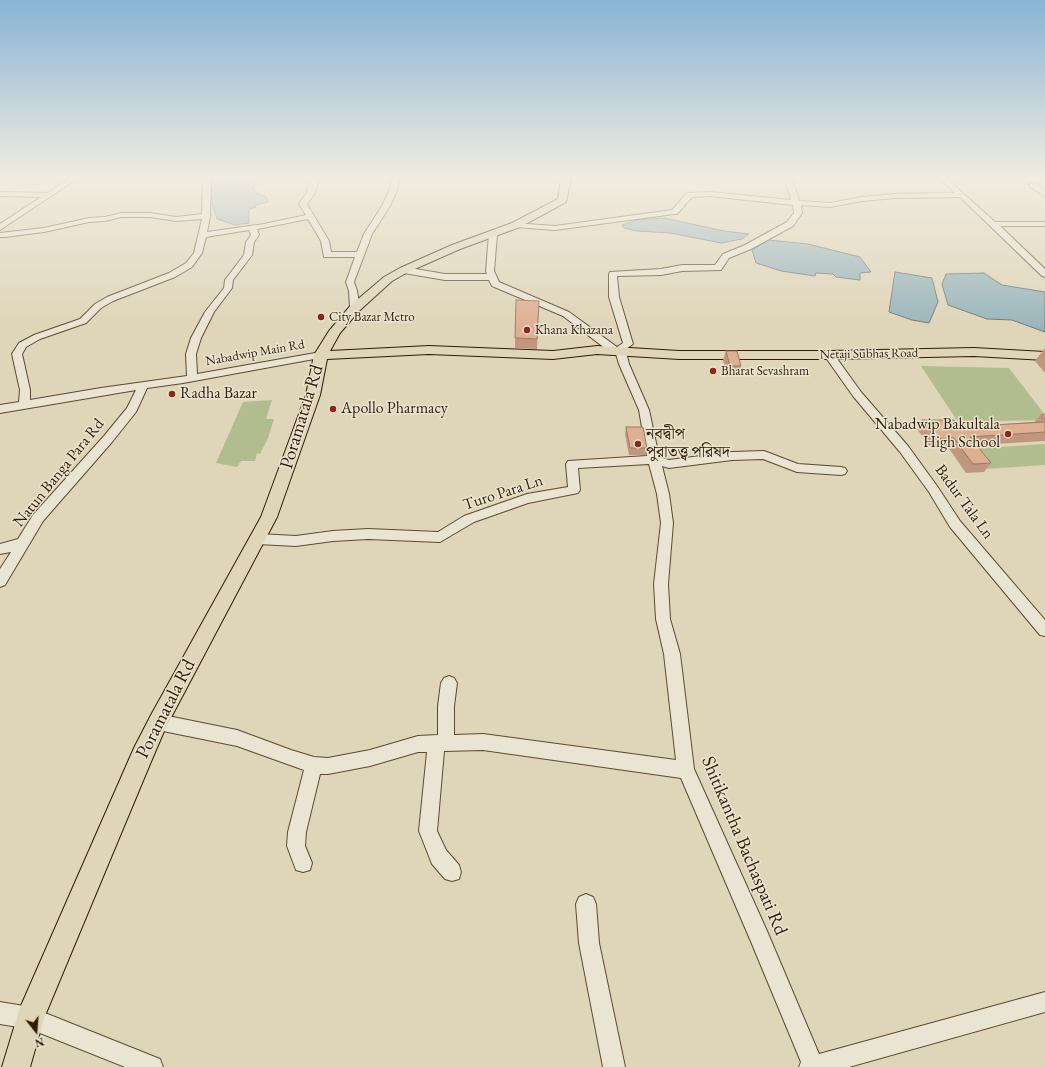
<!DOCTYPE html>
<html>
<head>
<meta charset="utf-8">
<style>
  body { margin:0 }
  #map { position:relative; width:1045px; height:1067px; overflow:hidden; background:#dfd5b9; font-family:"EB Garamond",serif }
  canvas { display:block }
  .north { position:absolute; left:16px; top:1011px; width:40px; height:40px; -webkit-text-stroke:3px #eae4d2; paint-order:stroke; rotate:163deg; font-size:11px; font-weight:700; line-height:16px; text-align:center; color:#321b00 }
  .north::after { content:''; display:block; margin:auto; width:14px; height:18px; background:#321b00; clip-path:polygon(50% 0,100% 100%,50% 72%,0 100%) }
</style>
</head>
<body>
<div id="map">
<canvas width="1045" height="1067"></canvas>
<div class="north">N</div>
</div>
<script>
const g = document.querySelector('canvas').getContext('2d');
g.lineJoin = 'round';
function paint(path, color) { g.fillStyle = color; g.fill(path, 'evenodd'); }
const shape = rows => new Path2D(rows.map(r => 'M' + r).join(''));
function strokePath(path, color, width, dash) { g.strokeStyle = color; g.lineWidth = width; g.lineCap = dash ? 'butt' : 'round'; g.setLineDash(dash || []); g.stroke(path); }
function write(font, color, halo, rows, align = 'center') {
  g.font = font + ' "EB Garamond","Noto Serif Bengali",serif'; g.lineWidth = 3; g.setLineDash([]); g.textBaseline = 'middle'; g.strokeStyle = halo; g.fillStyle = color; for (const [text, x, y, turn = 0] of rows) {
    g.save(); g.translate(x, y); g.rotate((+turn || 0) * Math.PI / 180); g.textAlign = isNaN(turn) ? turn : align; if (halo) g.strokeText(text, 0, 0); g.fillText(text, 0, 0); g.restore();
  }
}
const green = shape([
  [921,366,1009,368,1045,415,1045,420,958,422],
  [272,400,266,419,274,419,268,438,260,454,257,453,255,461,241,461,237,467,216,463,243,402],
  [1045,444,1045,465,984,469,968,449]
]);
const water = shape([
  [210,178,243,178,257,184,253,188,256,193,266,197,268,202,255,205,256,207,249,209,249,223,235,225,217,219,212,204,210,178],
  [664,218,724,231,749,234,742,239,721,243,670,233,637,231,624,228,622,225,637,220,664,218],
  [768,240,808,244,860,257,871,272,860,273,860,280,836,277,833,274,816,273,815,276,781,271,756,263,752,250,768,240],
  [895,272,932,278,938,302,929,323,912,320,889,312,895,272],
  [984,273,1002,285,1045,292,1045,332,1012,320,987,319,948,305,942,284,946,274,984,273]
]);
const minor = shape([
  [70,178,78,178,0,230,0,224,41,197,0,196,0,192,48,193,70,178],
  [203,178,211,178,210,216,207,232,264,224,306,215,299,204,306,194,312,178,319,178,314,194,307,204,329,241,331,252,357,252,364,234,382,206,389,191,392,178,399,178,397,191,390,206,372,234,354,282,357,291,360,308,355,311,350,308,349,291,346,282,355,257,324,257,321,241,308,219,257,229,259,235,254,242,252,255,233,280,232,288,214,312,201,338,196,354,197,374,321,352,326,355,325,357,183,383,147,388,136,412,112,442,43,521,5,585,0,587,0,569,11,552,0,554,0,544,18,539,33,515,104,436,127,408,136,390,0,413,0,405,19,402,20,390,12,354,19,343,34,335,80,319,95,304,107,297,169,273,186,263,194,253,202,219,176,221,150,217,121,217,105,221,89,222,44,232,5,237,0,237,0,233,44,228,89,218,105,217,121,213,150,213,176,217,202,214,203,178],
  [249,230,251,235,246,242,244,255,225,280,224,288,205,312,191,338,186,354,187,376,101,388,30,400,30,390,22,354,26,347,40,339,86,323,101,308,113,301,175,277,192,267,202,253,206,237,249,230],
  [785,178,792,178,799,201,830,203,862,197,894,194,955,193,939,178,946,178,995,222,1045,222,1045,226,1000,226,1045,269,1045,277,1042,276,960,197,894,198,862,201,830,207,801,205,802,213,793,226,751,249,729,258,721,270,682,271,661,275,617,276,619,297,633,344,626,349,626,352,629,364,649,410,659,457,669,460,732,452,764,451,798,464,841,467,845,468,847,471,845,474,841,475,797,472,763,459,732,460,669,468,662,466,669,494,673,523,668,584,670,619,680,654,694,769,767,931,819,1054,1045,992,1045,1012,849,1067,799,1067,801,1062,752,944,681,778,483,750,444,751,437,831,446,850,459,865,461,872,459,879,452,881,445,879,432,864,419,831,427,752,418,752,370,766,328,774,320,774,306,832,305,846,312,863,310,870,303,872,296,870,287,846,288,832,304,770,237,746,158,730,152,728,150,722,152,716,158,714,237,730,291,750,314,757,328,758,370,750,418,736,438,735,438,706,441,683,444,678,449,676,454,678,457,683,454,706,454,735,483,734,676,760,664,654,656,619,654,584,661,523,657,494,649,464,578,468,580,490,578,493,528,503,474,522,440,542,368,539,333,541,296,546,258,544,253,543,251,539,253,535,258,534,296,536,333,531,368,529,438,532,464,516,527,494,568,487,566,464,568,461,647,456,639,410,619,364,616,354,606,349,563,316,492,286,489,280,445,280,404,273,400,270,404,267,445,274,487,274,486,271,489,234,493,232,496,232,497,234,494,271,499,282,569,312,617,347,623,343,609,297,609,274,610,272,661,269,682,265,715,265,723,254,745,245,787,222,794,213,793,205,710,196,692,197,677,214,674,214,555,230,516,227,513,227,513,223,555,226,672,210,687,193,690,193,710,192,791,200,785,178],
  [1030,183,1036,183,1045,191,1045,196,1030,187,1030,183],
  [829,352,833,353,861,392,908,446,937,486,960,521,1045,620,1045,636,1040,635,950,527,929,492,900,452,853,396,824,355,829,352],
  [586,894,593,897,596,904,599,943,625,1067,603,1067,579,943,576,904,579,897,586,894],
  [0,1002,30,1007,160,1059,163,1067,125,1067,30,1029,0,1024,0,1002]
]);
const major = shape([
  [561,178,571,178,566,202,520,227,460,249,408,272,392,281,359,311,340,333,330,351,429,346,553,351,597,346,679,351,829,351,974,348,1045,352,1045,360,974,356,829,359,679,359,597,354,553,359,429,354,327,359,320,395,277,517,165,729,150,764,44,1018,30,1067,2,1067,20,1008,134,748,151,715,261,517,306,395,314,355,329,331,351,305,384,277,400,268,452,245,512,223,558,199,561,178]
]);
const wall = shape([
  [539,301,537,349,515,348,515,338],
  [1045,348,1045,373,1035,361],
  [726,351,741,366,738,376,727,376,723,360],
  [1045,414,1045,441,977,445,991,463,984,472,966,473,948,447,931,448,917,429,922,420,958,427,1034,422,1041,415],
  [626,427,647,448,645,455,629,455,625,434]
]);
const building = shape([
  [516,300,539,301,537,339,515,338,516,300],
  [726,351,737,351,741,366,730,366,726,351],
  [1045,414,1045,420,1041,415,1045,414],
  [922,420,954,420,958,427,1045,422,1045,432,970,437,991,463,973,464,954,438,937,439,922,420],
  [626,427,643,427,647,448,630,448,626,427]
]);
const markers = [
  [321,317,4,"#8f2418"],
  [527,330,4,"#8f2418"],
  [713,371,4,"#8f2418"],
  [172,394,4,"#8f2418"],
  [333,409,4,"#8f2418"],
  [1008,434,4,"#8f2418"],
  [638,444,4,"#8f2418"]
];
const farPoinames = [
  ["City Bazar Metro",329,317],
  ["Khana Khazana",535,330],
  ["Bharat Sevashram",721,371]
];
const farStreetnames = [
  ["Nabadwip Main Rd",255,353,-10],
  ["Netaji Subhas Road",869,354,-1]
];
const poiNames = [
  ["Radha Bazar",180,394],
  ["Apollo Pharmacy",341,409],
  ["Nabadwip Bakultala",1000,425,"right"],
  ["High School",1000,443,"right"],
  ["নবদ্বীপ",646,435],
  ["পুরাতত্ত্ব পরিষদ",646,453]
];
const streetNames = [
  ["Natun Banga Para Rd",59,473,-51],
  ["Turo Para Ln",503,493,-18],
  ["Badur Tala Ln",964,502,54]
];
const nearStreetnames = [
  ["Poramatala Rd",302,417,-73],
  ["Poramatala Rd",166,709,-63],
  ["Shitikantha Bachaspati Rd",744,846,67]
];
paint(green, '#b2bd8f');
paint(water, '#99b5bb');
strokePath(water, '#707770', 1);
strokePath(minor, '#5d4a2e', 2);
strokePath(major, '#321b00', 2);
paint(minor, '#eae4d2');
paint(major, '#dfd5b9');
paint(wall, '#c0967e');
paint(building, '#dfaf92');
strokePath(building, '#9c7a66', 1);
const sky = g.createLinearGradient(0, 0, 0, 328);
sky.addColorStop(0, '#88b4d6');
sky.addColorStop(0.54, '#f1ece0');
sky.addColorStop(1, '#f1ece000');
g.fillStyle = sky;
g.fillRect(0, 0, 1045, 328);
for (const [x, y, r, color] of markers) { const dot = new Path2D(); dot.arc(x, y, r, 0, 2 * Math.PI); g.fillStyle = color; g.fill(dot); strokePath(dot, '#eae4d2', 1.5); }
write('13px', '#321b00', '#eae4d2', farPoinames, 'left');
write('13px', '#321b00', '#eae4d2', farStreetnames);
write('16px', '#321b00', '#eae4d2', poiNames, 'left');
write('16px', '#321b00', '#eae4d2', streetNames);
write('19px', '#321b00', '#eae4d2', nearStreetnames);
</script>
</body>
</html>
